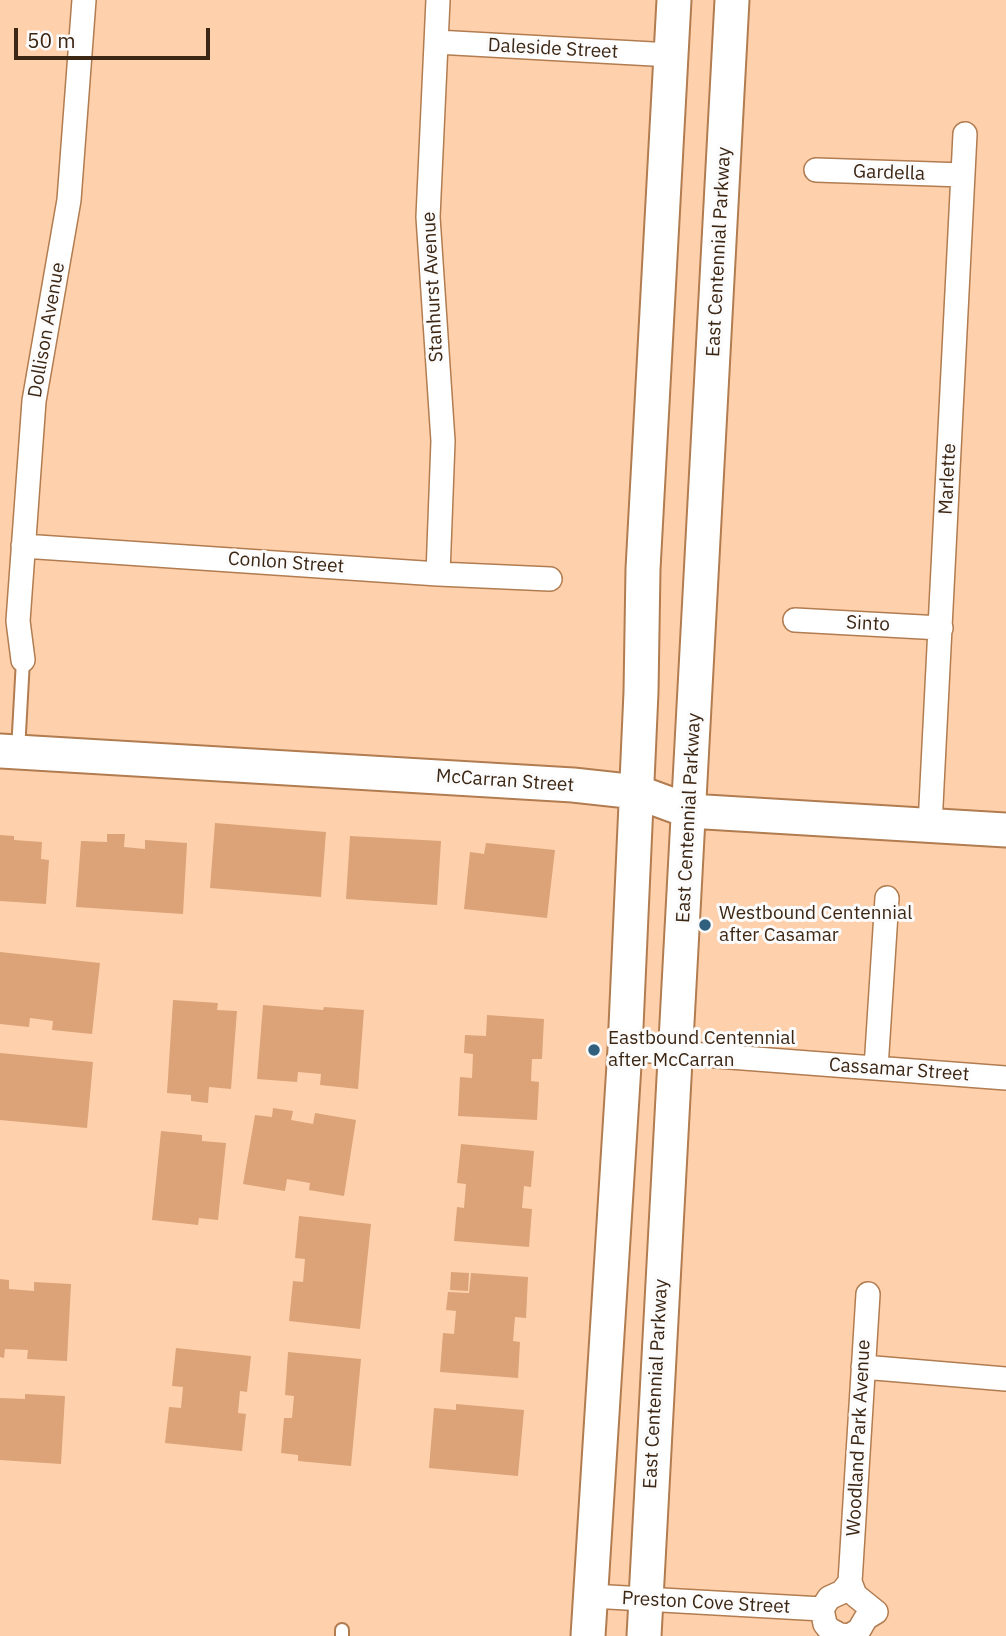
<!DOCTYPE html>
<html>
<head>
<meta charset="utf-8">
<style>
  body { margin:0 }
  #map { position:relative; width:1006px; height:1636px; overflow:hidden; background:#ffd0ac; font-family:"IBM Plex Sans",sans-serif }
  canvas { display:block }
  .scale { position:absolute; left:14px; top:28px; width:196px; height:32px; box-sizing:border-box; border:4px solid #3c2614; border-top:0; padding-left:9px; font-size:21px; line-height:24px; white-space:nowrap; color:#3c2614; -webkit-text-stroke:5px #fbfbfb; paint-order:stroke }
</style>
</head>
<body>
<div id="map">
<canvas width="1006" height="1636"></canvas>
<div class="scale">50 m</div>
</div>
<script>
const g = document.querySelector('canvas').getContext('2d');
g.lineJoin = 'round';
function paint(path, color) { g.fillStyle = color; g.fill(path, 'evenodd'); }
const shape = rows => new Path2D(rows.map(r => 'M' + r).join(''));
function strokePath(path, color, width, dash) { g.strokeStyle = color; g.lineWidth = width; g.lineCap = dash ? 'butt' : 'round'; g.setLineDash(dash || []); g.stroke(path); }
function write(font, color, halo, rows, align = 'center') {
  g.font = font + ' "IBM Plex Sans",sans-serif'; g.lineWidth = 6; g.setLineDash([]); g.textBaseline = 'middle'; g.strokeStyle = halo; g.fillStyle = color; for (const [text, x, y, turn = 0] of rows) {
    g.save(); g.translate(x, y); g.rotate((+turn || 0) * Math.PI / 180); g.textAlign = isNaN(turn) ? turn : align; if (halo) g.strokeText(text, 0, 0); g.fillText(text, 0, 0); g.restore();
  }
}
const building = shape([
  [215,823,326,832,321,897,210,888],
  [107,834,125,834,124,847,145,849,145,840,187,843,183,914,76,907,81,841,107,842],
  [0,835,14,836,14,840,42,842,41,859,49,860,46,904,0,901],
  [350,836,441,841,437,905,346,899],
  [486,843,555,850,547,918,464,909,470,852,484,854],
  [0,952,100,963,92,1034,52,1030,53,1021,30,1018,29,1027,0,1024],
  [173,1000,218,1003,217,1010,237,1011,231,1089,209,1087,208,1103,191,1101,191,1095,167,1093],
  [263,1005,323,1010,324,1007,364,1010,358,1089,320,1085,321,1074,298,1072,297,1082,257,1079],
  [487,1015,544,1019,542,1059,532,1059,531,1081,539,1082,537,1120,458,1116,460,1077,472,1078,473,1054,464,1053,465,1035,486,1036],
  [0,1053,93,1062,87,1128,0,1120],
  [273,1108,293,1111,291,1120,313,1124,315,1113,356,1120,344,1196,309,1190,310,1183,287,1179,285,1191,243,1184,255,1115,272,1117],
  [161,1131,202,1135,202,1141,226,1143,218,1220,199,1218,198,1225,152,1220],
  [461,1144,534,1151,531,1187,524,1186,522,1208,532,1209,529,1247,454,1241,457,1207,464,1208,466,1184,457,1183],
  [299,1216,371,1224,360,1329,289,1321,293,1281,303,1282,305,1259,295,1258],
  [451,1272,469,1273,468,1291,450,1290],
  [471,1273,528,1277,526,1318,515,1317,513,1341,520,1342,518,1378,440,1372,443,1333,454,1334,456,1311,446,1310,448,1292,469,1293],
  [0,1279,9,1280,9,1289,34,1291,34,1282,71,1284,67,1361,27,1359,28,1350,5,1349,4,1358,0,1357],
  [176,1348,251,1356,247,1392,240,1391,238,1413,246,1414,242,1451,165,1443,169,1407,181,1408,183,1387,172,1386],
  [288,1352,361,1359,351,1466,298,1461,298,1455,281,1453,284,1418,292,1418,294,1396,285,1395],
  [25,1394,65,1396,61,1464,0,1460,0,1398,25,1399],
  [456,1404,524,1410,518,1476,429,1468,434,1408,456,1410]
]);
const lane = shape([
  [18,751,23,660],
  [342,1636,342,1630]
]);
const street = shape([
  [436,42,671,55],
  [816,170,963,175],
  [23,546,438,574,550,579],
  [438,574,443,441,428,217,438,0],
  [795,620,941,628],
  [23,660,18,621,34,401,69,200,84,0],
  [930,825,965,134],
  [625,1049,1006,1078],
  [876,1068,887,898],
  [863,1367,1006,1379],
  [850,1582,868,1294],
  [850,1582,855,1595,876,1612,866,1618,859,1630,849,1636,840,1635,829,1629,825,1624,822,1609,829,1598,842,1592,850,1582],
  [591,1596,822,1609]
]);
const secondary = shape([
  [0,751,573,785,637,792,689,811,1006,830],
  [588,1636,625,1049,641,692,643,569,674,0],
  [644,1636,732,0]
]);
const markers = [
  [705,925,7,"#31607f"],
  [594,1050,7,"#31607f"]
];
const streetNames = [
  ["Daleside Street",553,49,3],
  ["Gardella",889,173,2],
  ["East Centennial Parkway",719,252,-87],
  ["Stanhurst Avenue",433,287,-93],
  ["Dollison Avenue",47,330,-80],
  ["Marlette",948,479,-87],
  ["Conlon Street",286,563,4],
  ["Sinto",868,624,3],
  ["McCarran Street",505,781,4],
  ["East Centennial Parkway",689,818,-87],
  ["Cassamar Street",899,1070,4],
  ["East Centennial Parkway",656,1384,-87],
  ["Woodland Park Avenue",859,1438,-87],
  ["Preston Cove Street",706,1603,3]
];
const poiNames = [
  ["Westbound Centennial",719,914],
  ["after Casamar",719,936],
  ["Eastbound Centennial",608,1039],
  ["after McCarran",608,1061]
];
paint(building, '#dba377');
strokePath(lane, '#b17c50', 16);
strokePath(street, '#b17c50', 26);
strokePath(secondary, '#b17c50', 37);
strokePath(lane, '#fff', 12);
strokePath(street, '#fff', 23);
strokePath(secondary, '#fff', 33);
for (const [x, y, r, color] of markers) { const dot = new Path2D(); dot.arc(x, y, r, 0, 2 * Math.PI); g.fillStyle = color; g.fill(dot); strokePath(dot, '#fbfbfb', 2.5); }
write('19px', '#3c2614', '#fbfbfb', streetNames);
write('19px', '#3c2614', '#fbfbfb', poiNames, 'left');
</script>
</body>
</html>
